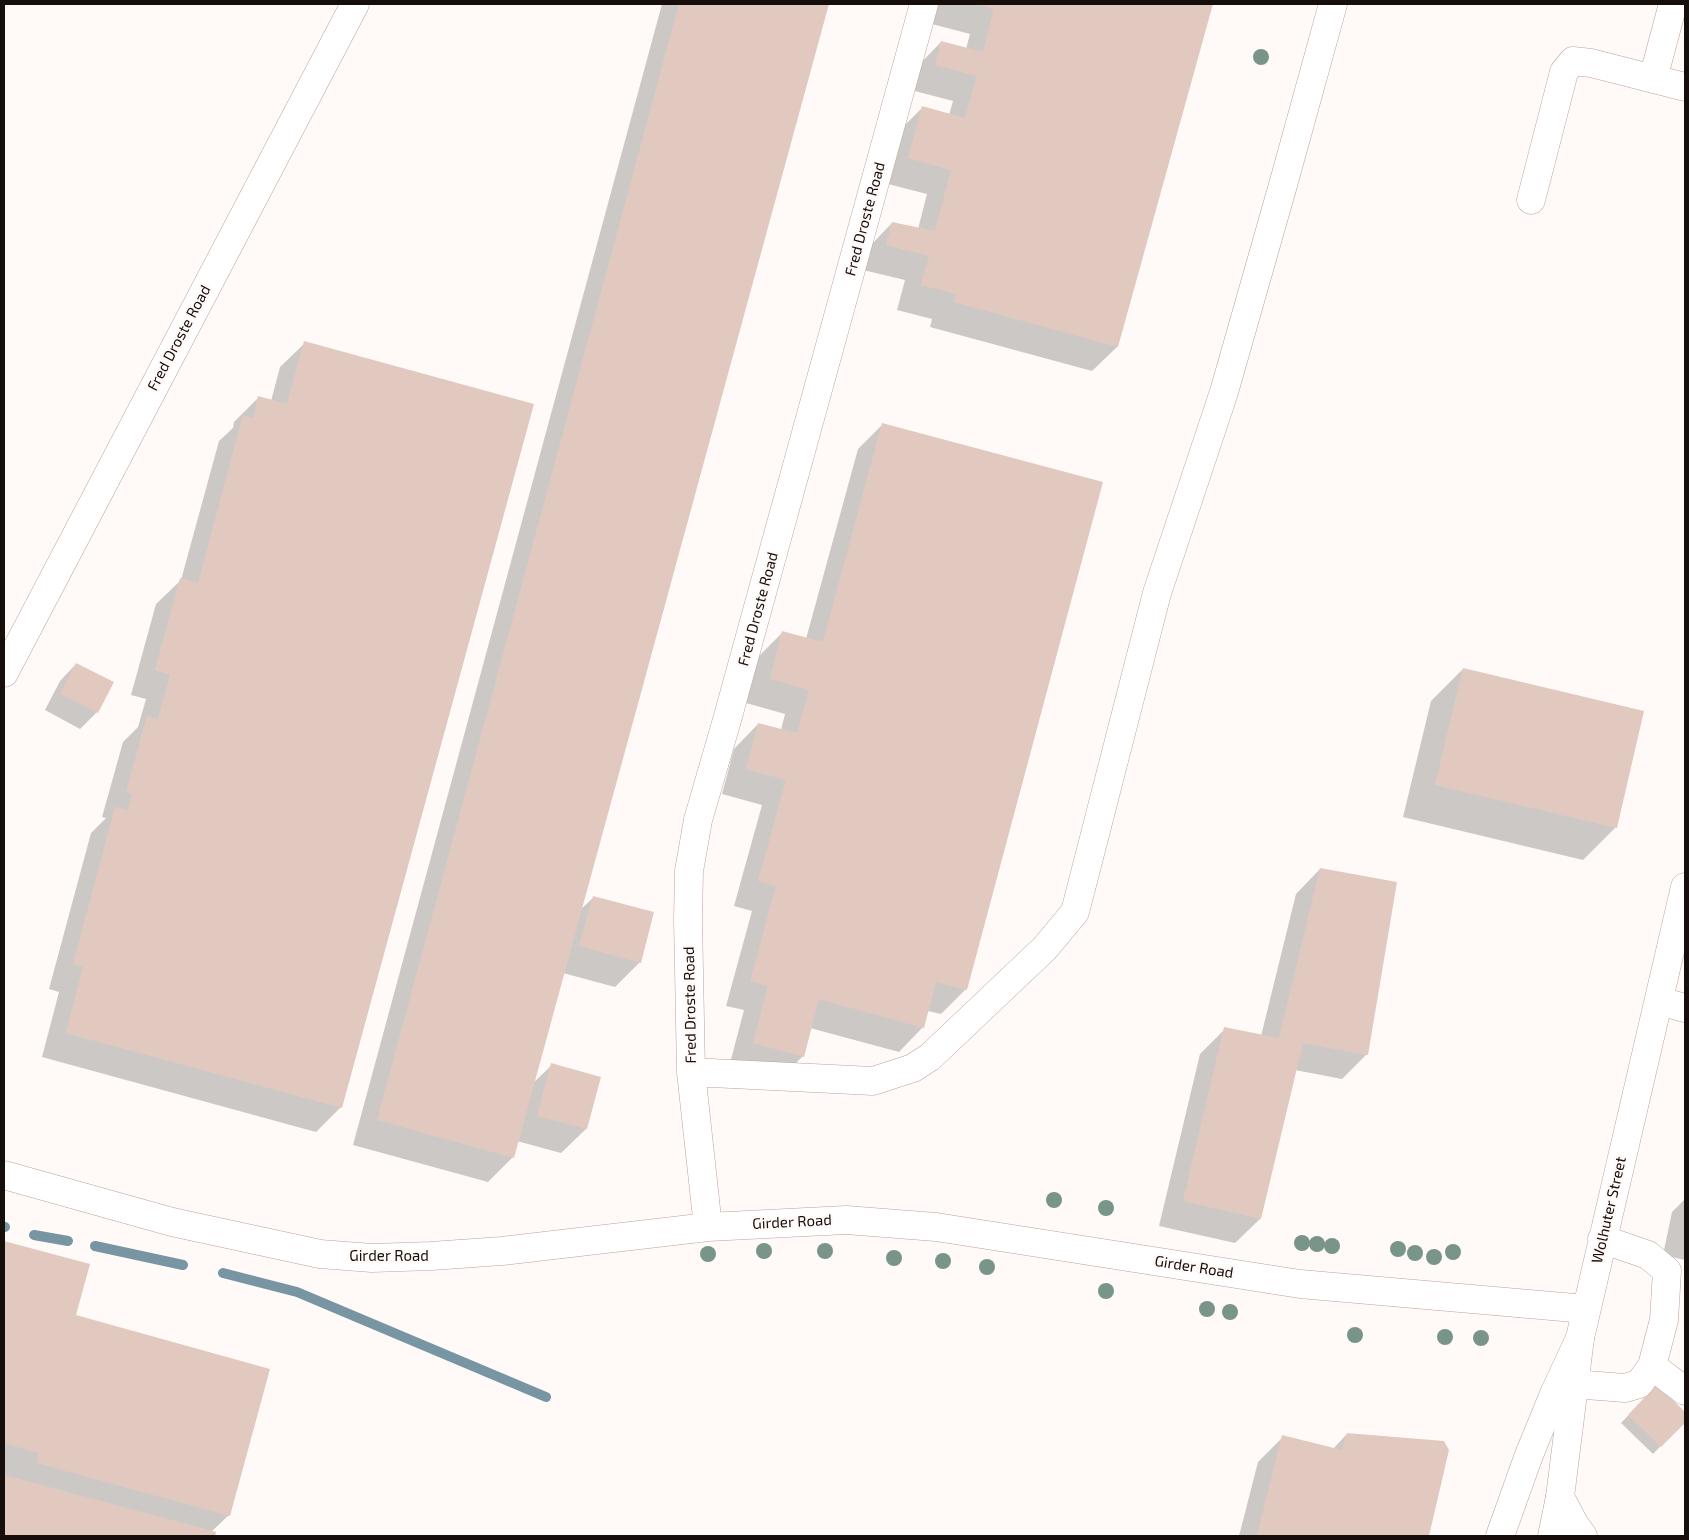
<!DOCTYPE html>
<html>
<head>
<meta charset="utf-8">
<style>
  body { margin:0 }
  #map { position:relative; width:1689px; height:1540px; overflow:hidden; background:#fffaf8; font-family:"Exo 2",sans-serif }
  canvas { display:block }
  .frame { position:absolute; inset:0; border:5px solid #160e0b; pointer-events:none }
</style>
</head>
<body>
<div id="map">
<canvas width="1689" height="1540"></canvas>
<div class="frame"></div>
</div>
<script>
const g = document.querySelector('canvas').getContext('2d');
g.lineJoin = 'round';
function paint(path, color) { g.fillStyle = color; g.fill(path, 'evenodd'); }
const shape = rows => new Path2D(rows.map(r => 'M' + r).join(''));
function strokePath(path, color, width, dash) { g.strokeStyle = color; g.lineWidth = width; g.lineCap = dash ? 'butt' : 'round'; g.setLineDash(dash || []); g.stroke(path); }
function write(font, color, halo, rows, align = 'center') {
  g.font = font + ' "Exo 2",sans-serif'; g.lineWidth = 5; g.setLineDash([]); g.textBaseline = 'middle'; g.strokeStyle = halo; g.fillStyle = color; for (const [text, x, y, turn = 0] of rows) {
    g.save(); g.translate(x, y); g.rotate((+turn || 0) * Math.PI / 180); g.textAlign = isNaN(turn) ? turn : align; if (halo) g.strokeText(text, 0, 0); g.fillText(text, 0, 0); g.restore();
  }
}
const shadow = shape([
  [662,4,828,4,580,910,593,898,640,962,615,987,563,973,533,1083,552,1065,586,1129,561,1153,517,1141,513,1157,488,1182,353,1145],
  [934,4,1211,4,1117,347,1092,371,930,327,932,319,897,310,905,280,863,270,868,248,892,223,918,229,927,194,884,183,897,133,922,108,949,115,953,101,911,90,917,67,941,42,966,49,970,34,928,23],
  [305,343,341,1107,316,1132,42,1057,59,992,49,989,91,833,106,818,102,817,123,742,138,727,146,699,131,695,156,604,181,580,219,441,233,428,234,422,259,397,271,401,280,367],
  [883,424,966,989,941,1014,928,1011,923,1027,899,1052,810,1028,803,1056,778,1081,729,1067,744,1010,726,1006,752,911,734,906,762,805,722,794,734,749,758,724,781,730,785,714,746,703,758,657,782,633,806,639,858,449],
  [76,664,112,683,97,712,80,729,45,710,60,681],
  [1463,669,1616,827,1583,860,1403,817,1431,701],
  [1320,869,1367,1054,1342,1079,1295,1070,1260,1219,1235,1243,1159,1226,1200,1054,1225,1029,1261,1036,1296,894],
  [1685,1199,1685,1260,1663,1255,1672,1212],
  [4,1242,89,1265,74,1316,229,1515,211,1532,214,1533,213,1536,4,1536],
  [1657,1386,1685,1414,1685,1421,1653,1454,1621,1423],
  [1347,1434,1448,1450,1427,1536,1239,1536,1258,1462,1283,1437,1333,1449]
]);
const stream = shape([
  [4,1227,5,1227],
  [34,1235,68,1241],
  [95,1246,183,1265],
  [223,1273,297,1292,546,1397]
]);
const building = shape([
  [679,4,829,4,514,1158,377,1120],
  [976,4,1213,4,1118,347,954,302,956,294,921,285,929,256,886,245,892,222,935,231,951,170,908,158,922,106,965,118,977,76,935,65,941,41,983,52,994,9],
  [304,341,534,404,342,1108,66,1033,83,967,73,964,115,807,128,810,132,794,126,792,147,716,158,719,170,675,155,670,180,578,198,583,243,415,253,418,258,396,287,404],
  [882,423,1103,482,967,990,936,982,924,1028,819,999,804,1057,753,1043,768,986,750,981,776,886,758,881,786,780,746,769,758,723,797,733,809,690,770,679,782,631,823,642],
  [76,663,114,682,98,713,60,694],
  [1463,668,1644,711,1617,828,1435,785],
  [1320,868,1397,882,1368,1055,1303,1043,1261,1219,1183,1201,1224,1027,1279,1038],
  [593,896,654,912,641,963,579,946],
  [551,1063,601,1077,587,1129,537,1116],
  [4,1241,90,1264,76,1315,270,1369,230,1516,37,1463,38,1453,4,1443],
  [1657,1384,1685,1412,1685,1423,1661,1447,1628,1415],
  [1347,1433,1444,1441,1449,1450,1429,1536,1257,1536,1282,1435,1342,1450],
  [4,1475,216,1532,215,1536,4,1536]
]);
const minor = shape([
  [1653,79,1673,4],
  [1531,200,1564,72,1573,61,1591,63,1685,87],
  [4,673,355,4],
  [1659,1001,1685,1008],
  [691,1072,873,1081,913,1068,930,1057,1045,948,1075,912,1157,593,1224,392,1283,185,1333,4],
  [4,1175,172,1222,320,1254,372,1258,431,1256,502,1251,708,1227,846,1220,936,1227,1300,1284,1586,1309],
  [708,1227,691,1072,688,920,689,871,698,820,727,720,924,4],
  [1652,1366,1685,1391],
  [1573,1384,1625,1388,1639,1384,1652,1366,1664,1320,1667,1271,1648,1255,1602,1239],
  [1552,1536,1560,1497,1580,1338,1685,887]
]);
const major = shape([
  [1560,1497,1575,1525,1583,1536],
  [1500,1536,1529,1455,1554,1394,1580,1338]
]);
const trees = [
  [1261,57],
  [1054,1200],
  [1106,1208],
  [1302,1243],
  [1317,1244],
  [1332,1246],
  [1398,1249],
  [764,1251],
  [825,1251],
  [1453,1252],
  [1415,1253],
  [708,1254],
  [1434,1257],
  [894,1258],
  [943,1261],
  [987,1267],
  [1106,1291],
  [1207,1309],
  [1230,1312],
  [1355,1335],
  [1445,1337],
  [1481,1338]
];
const streetNames = [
  ["Fred Droste Road",865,219,-75],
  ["Fred Droste Road",179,338,-62],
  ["Fred Droste Road",758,609,-75],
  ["Fred Droste Road",690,1005,-91],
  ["Wolhuter Street",1609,1210,-77],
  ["Girder Road",792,1222,-3],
  ["Girder Road",389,1256],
  ["Girder Road",1194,1267,9]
];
paint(shadow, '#0003');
strokePath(stream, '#7795a2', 10);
paint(building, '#e2c9bf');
strokePath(minor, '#bba29a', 29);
strokePath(major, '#bba29a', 29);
strokePath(minor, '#fff', 28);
strokePath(major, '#fff', 28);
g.fillStyle = '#799589';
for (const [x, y] of trees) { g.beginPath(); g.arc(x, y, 8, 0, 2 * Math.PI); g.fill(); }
write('15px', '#160e0b', '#fffaf8', streetNames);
</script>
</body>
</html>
